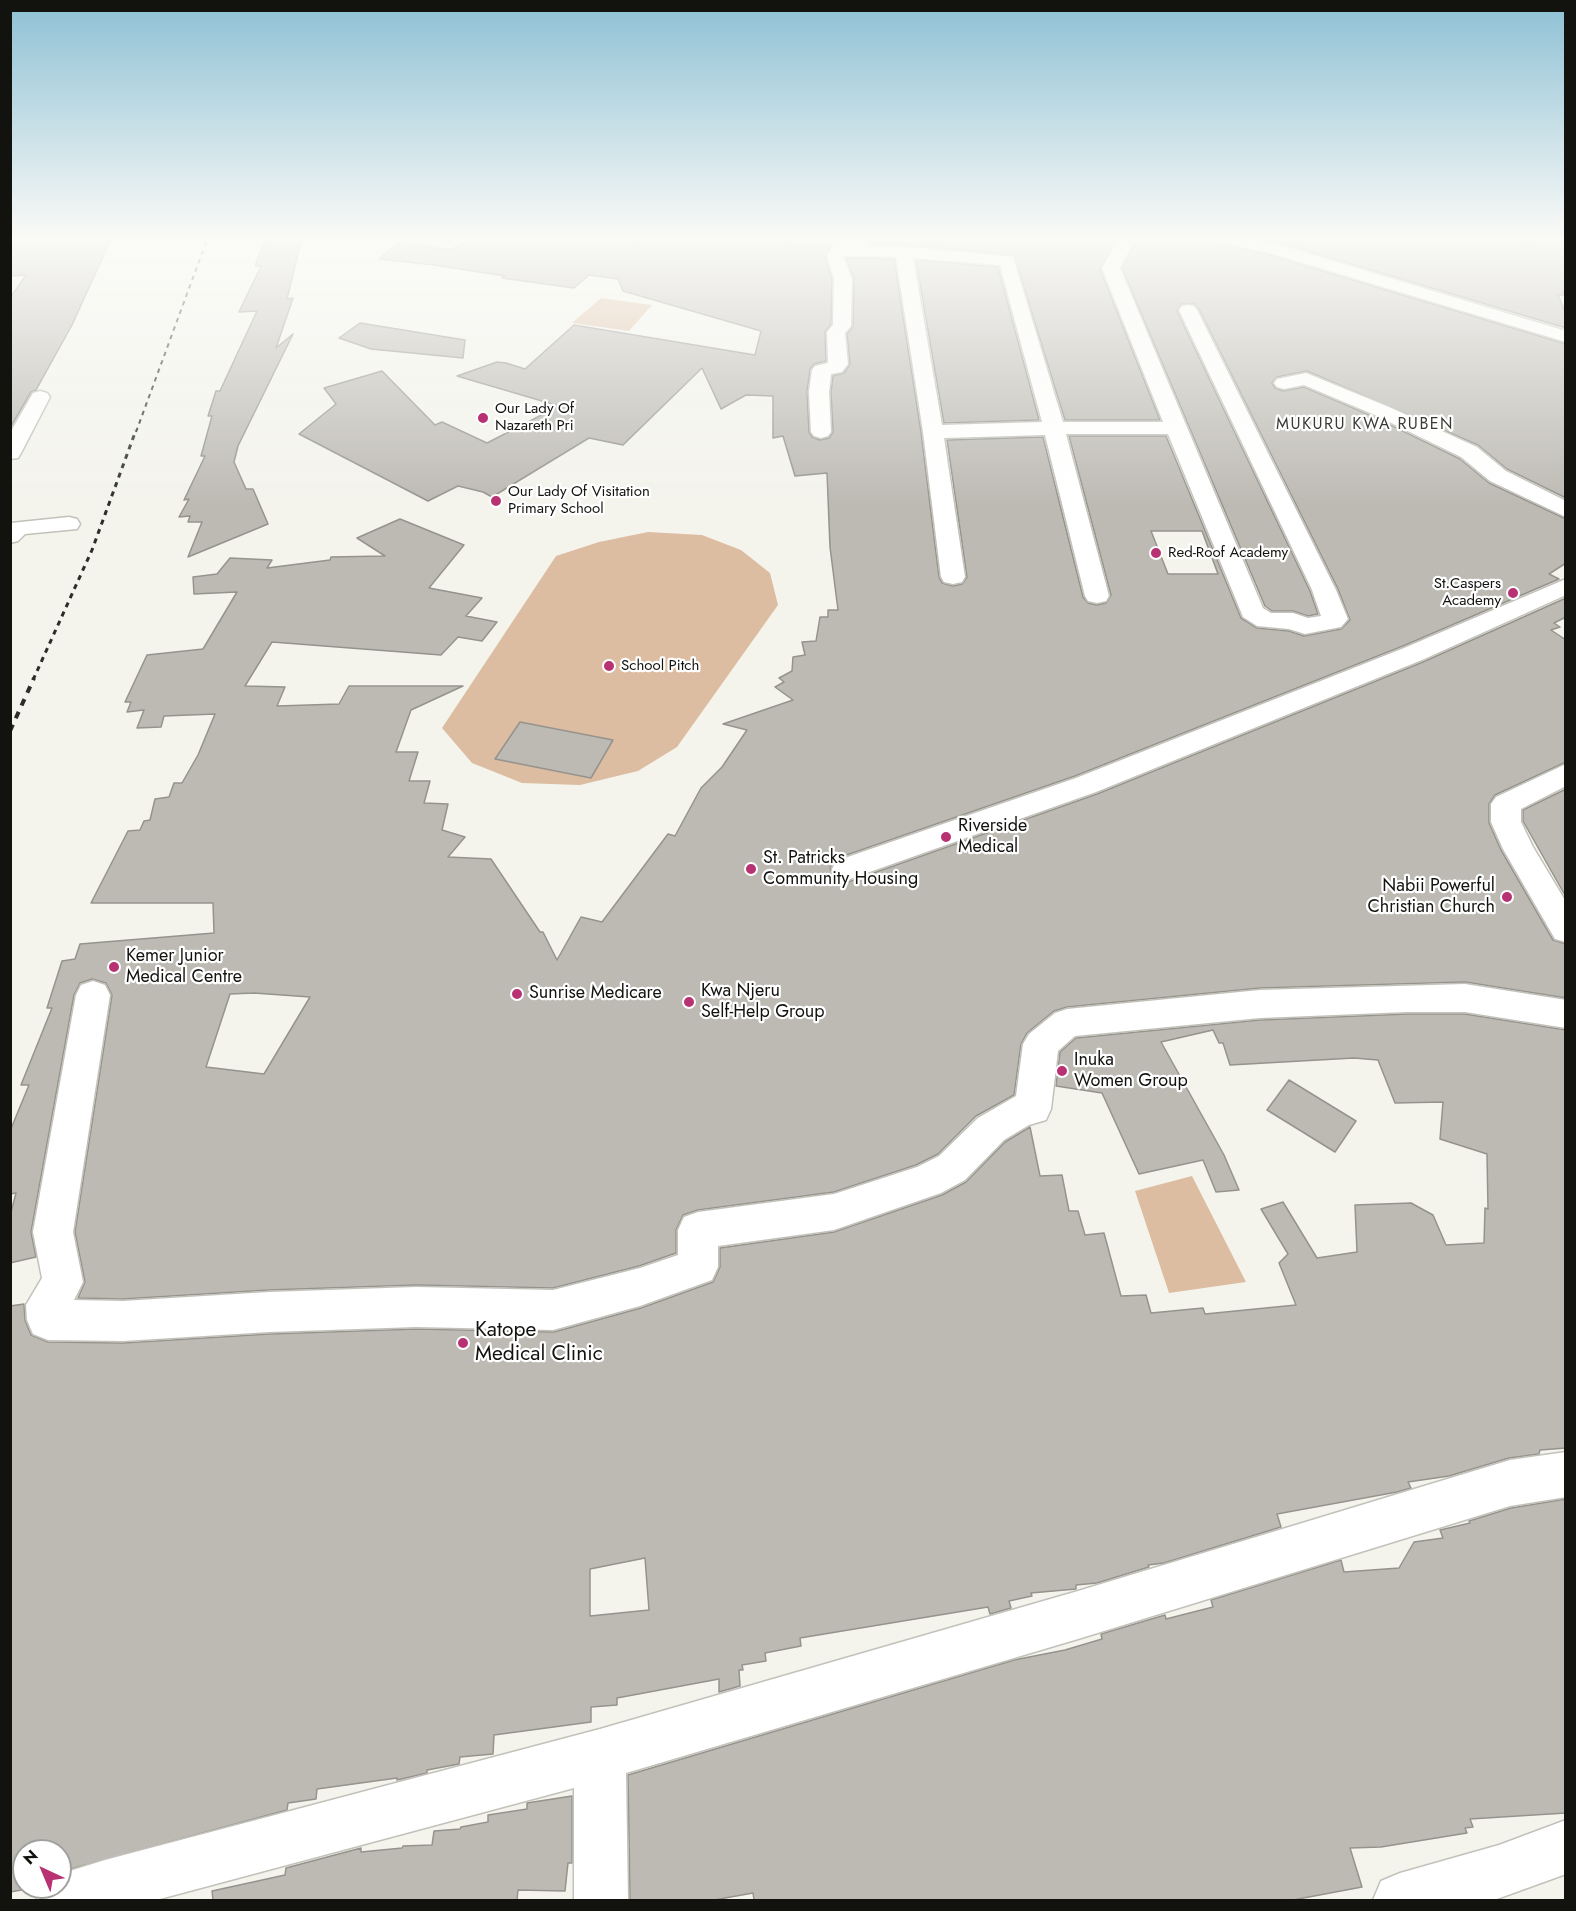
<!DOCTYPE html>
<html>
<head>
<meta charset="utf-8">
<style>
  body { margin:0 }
  #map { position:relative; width:1576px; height:1911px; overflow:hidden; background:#f4f4ed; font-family:Jost,sans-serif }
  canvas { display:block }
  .frame { position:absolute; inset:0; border:12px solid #12120f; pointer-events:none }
  .north { position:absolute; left:12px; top:1839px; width:60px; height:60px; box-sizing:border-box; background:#fff; border:2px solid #a0a09f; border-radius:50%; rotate:316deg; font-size:16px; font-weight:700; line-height:24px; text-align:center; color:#12120f }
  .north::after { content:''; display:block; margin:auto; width:21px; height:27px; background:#b83173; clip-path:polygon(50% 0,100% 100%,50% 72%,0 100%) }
</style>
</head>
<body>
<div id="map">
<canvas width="1576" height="1911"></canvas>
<div class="frame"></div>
<div class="north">N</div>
</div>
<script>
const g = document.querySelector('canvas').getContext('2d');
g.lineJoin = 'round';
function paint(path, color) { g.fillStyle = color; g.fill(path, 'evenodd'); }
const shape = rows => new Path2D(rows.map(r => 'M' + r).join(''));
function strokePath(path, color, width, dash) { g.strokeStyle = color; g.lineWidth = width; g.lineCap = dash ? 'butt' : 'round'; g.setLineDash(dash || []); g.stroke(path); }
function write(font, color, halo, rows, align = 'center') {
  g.font = font + ' Jost,sans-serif'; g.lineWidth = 4.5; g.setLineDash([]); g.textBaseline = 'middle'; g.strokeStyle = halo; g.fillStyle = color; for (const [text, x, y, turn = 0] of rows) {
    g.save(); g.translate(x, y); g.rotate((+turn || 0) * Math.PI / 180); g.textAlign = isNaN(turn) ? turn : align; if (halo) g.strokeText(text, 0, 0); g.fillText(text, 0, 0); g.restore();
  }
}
const green = shape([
  [601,298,652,305,629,331,572,323],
  [648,532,702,535,741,550,770,573,778,605,677,747,638,771,580,785,522,783,472,763,442,728,556,556,599,542],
  [1192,1176,1246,1282,1169,1293,1135,1191]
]);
const building = shape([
  [26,237,112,237,72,325,36,390,31,392,10,428,10,298,26,275,10,276,10,238,26,237],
  [266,237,302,237,287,299,293,298,276,348,293,334,238,446,234,462,246,489,253,489,268,524,188,557,202,522,188,522,190,516,179,517,189,499,184,500,205,456,201,456,212,416,208,416,216,391,220,391,257,311,239,312,261,266,255,266,266,237],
  [474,237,588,237,637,240,639,238,655,240,658,237,729,239,730,237,760,237,784,239,793,244,830,247,825,257,832,279,831,324,825,332,826,361,814,364,810,369,807,392,809,432,812,437,820,440,829,438,833,432,831,392,833,376,844,373,850,364,847,334,853,326,854,279,846,258,894,259,921,432,939,577,942,583,953,586,962,584,967,577,947,440,1043,437,1083,597,1088,603,1097,605,1106,603,1111,595,1069,436,1166,436,1241,618,1257,628,1289,631,1304,636,1341,629,1350,620,1338,589,1199,309,1194,304,1182,304,1177,311,1310,591,1318,614,1308,616,1293,611,1272,611,1265,606,1122,268,1138,237,1207,237,1211,242,1269,255,1566,344,1566,498,1507,469,1478,445,1307,371,1277,377,1272,383,1275,388,1283,391,1304,387,1374,417,1460,459,1489,483,1566,519,1566,563,1549,574,1559,579,1403,646,1075,776,835,859,830,868,835,879,848,882,1097,794,1423,662,1566,598,1566,617,1554,623,1560,627,1551,630,1566,640,1566,762,1495,795,1489,804,1489,823,1501,850,1553,940,1566,944,1566,998,1465,982,1260,988,1067,1007,1054,1011,1027,1033,1021,1044,1014,1095,976,1116,938,1154,916,1165,834,1192,698,1210,683,1215,676,1230,676,1253,639,1266,553,1288,416,1285,269,1290,123,1299,78,1298,85,1282,75,1232,112,995,106,983,92,979,80,983,74,995,31,1232,36,1257,10,1263,10,1216,16,1193,10,1194,10,1131,29,1085,21,1085,52,1008,47,1008,62,961,75,959,80,944,214,933,213,903,91,903,128,831,140,830,144,821,150,820,155,799,169,797,174,783,182,783,198,755,215,714,164,716,161,727,137,728,144,710,127,712,131,702,125,702,147,655,203,649,237,592,194,594,193,577,217,574,230,558,272,560,267,568,330,560,331,557,385,556,357,538,400,519,464,545,429,588,482,598,466,616,497,622,482,641,458,637,441,655,272,642,245,686,285,687,277,706,339,704,349,686,463,686,411,710,396,752,418,752,409,781,430,781,424,803,448,804,442,830,465,837,448,857,491,859,540,932,543,932,557,960,581,917,602,922,668,834,675,836,701,788,722,767,747,730,723,724,793,700,775,687,784,682,779,678,792,671,793,657,805,655,802,642,816,641,820,617,828,617,828,610,838,610,830,547,827,473,795,476,783,436,773,438,773,396,746,395,721,409,702,368,623,445,589,438,492,497,483,492,458,486,428,501,299,434,336,404,324,388,382,371,435,425,442,422,487,443,559,406,457,376,497,362,506,363,525,369,574,325,755,355,761,331,623,291,618,279,589,275,574,288,502,278,505,276,434,265,379,259,401,240,408,244,450,250,471,242,474,237],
  [1151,531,1202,531,1218,574,1168,574,1151,531],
  [254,993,310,997,264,1074,206,1067,230,994,254,993],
  [867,237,1117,237,1100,269,1160,420,1065,420,1014,255,919,246,872,244,872,240,867,237],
  [1251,237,1493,237,1531,241,1531,237,1541,237,1566,240,1566,293,1563,292,1565,295,1558,295,1566,314,1566,328,1281,243,1251,237],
  [916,260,998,267,1039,420,944,423,916,260],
  [360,323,465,340,463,358,371,349,339,338,360,323],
  [520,722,613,740,591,778,495,759,520,722],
  [1566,789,1566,897,1523,821,1523,810,1566,789],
  [1407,1014,1465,1014,1566,1030,1566,1448,1540,1450,1539,1454,1509,1458,1449,1476,1408,1482,1411,1488,1397,1492,1277,1514,1281,1527,1164,1563,1148,1565,1149,1567,1097,1583,1076,1585,1076,1589,1031,1593,1032,1596,1009,1601,1011,1608,990,1614,988,1607,800,1638,801,1646,765,1653,766,1661,742,1665,743,1670,739,1670,740,1686,719,1692,719,1679,617,1698,617,1705,591,1707,591,1722,494,1735,493,1754,460,1757,459,1764,427,1770,427,1773,397,1780,397,1778,317,1789,316,1799,288,1803,287,1810,60,1872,60,1851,24,1851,24,1887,39,1887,10,1892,10,1306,24,1304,25,1320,31,1335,48,1342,123,1343,269,1334,416,1329,554,1332,641,1308,713,1282,720,1267,720,1248,834,1232,942,1195,966,1182,1005,1142,1030,1127,1040,1176,1062,1175,1069,1211,1078,1211,1085,1235,1104,1233,1121,1296,1146,1295,1151,1313,1203,1308,1205,1314,1296,1305,1279,1263,1288,1254,1261,1209,1283,1202,1317,1258,1357,1252,1355,1205,1411,1203,1433,1215,1446,1245,1484,1243,1485,1208,1488,1209,1487,1154,1440,1139,1443,1102,1395,1103,1378,1060,1354,1058,1230,1065,1223,1043,1219,1043,1213,1030,1161,1042,1224,1155,1239,1190,1216,1192,1203,1160,1139,1174,1102,1093,1056,1086,1060,1052,1076,1038,1260,1020,1407,1014],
  [645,1558,649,1610,590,1616,590,1569,645,1558],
  [1289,1080,1356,1121,1335,1152,1267,1110,1289,1080],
  [1566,1499,1566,1813,1470,1819,1473,1827,1465,1828,1467,1833,1381,1847,1350,1848,1362,1887,1293,1900,754,1900,753,1893,714,1900,630,1900,628,1775,1014,1660,1065,1650,1102,1639,1101,1634,1165,1615,1166,1619,1213,1607,1211,1600,1341,1560,1344,1572,1399,1568,1414,1542,1443,1538,1440,1530,1470,1523,1469,1521,1511,1508,1566,1499],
  [572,1796,572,1863,568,1863,565,1891,518,1890,517,1900,213,1900,212,1891,285,1875,286,1868,361,1848,361,1852,402,1848,403,1846,432,1845,434,1831,460,1829,461,1827,488,1822,488,1815,527,1809,527,1803,572,1796]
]);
const minor = shape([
  [400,237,448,238,472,237,470,240,450,248,408,242,400,237],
  [785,237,863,237,871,242,867,246,919,248,1013,257,1063,422,1163,422,1102,268,1120,237,1136,237,1120,268,1263,608,1271,613,1293,613,1308,618,1321,616,1312,590,1179,310,1182,306,1188,305,1194,306,1197,310,1336,590,1348,619,1341,627,1305,634,1289,629,1257,626,1243,617,1168,434,1066,434,1109,596,1106,601,1097,603,1088,601,1085,596,1045,435,944,438,965,577,962,582,953,584,944,582,941,577,923,432,896,257,843,256,852,279,851,326,845,333,848,364,842,372,831,374,829,392,831,432,828,436,821,438,814,436,811,432,809,392,812,370,815,366,828,363,827,332,833,325,834,279,827,256,833,246,838,245,793,242,785,237],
  [913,258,1000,265,1042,422,942,425,913,258],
  [1209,237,1240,237,1280,245,1566,331,1566,342,1270,253,1211,240,1209,237],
  [1306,373,1389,407,1477,447,1506,471,1566,501,1566,517,1490,481,1461,457,1375,415,1304,385,1284,389,1277,387,1274,383,1277,379,1306,373],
  [40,391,47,393,50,397,21,453,18,458,10,459,10,433,33,393,40,391],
  [69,517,77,519,80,524,77,529,25,534,18,541,10,543,11,523,69,517],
  [1566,579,1566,595,1422,660,1096,792,847,880,836,877,832,869,836,861,1076,778,1404,648,1566,579],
  [1566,764,1566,786,1521,809,1521,822,1533,847,1566,902,1566,942,1555,939,1503,849,1491,822,1491,804,1496,797,1566,764],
  [93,981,105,985,110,995,73,1232,83,1282,74,1300,123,1301,269,1292,416,1287,553,1290,640,1268,678,1255,678,1230,684,1217,698,1212,834,1194,917,1167,939,1156,978,1118,1016,1096,1023,1044,1029,1034,1055,1013,1067,1009,1260,990,1465,984,1566,1000,1566,1028,1465,1012,1407,1012,1260,1018,1075,1036,1058,1051,1051,1109,1046,1120,1029,1125,1004,1140,965,1180,941,1193,834,1230,718,1246,718,1267,712,1280,640,1306,553,1330,416,1327,269,1332,123,1341,48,1340,33,1334,27,1320,26,1305,42,1278,33,1232,76,995,81,985,93,981],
  [1566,1452,1566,1497,1510,1506,1078,1639,626,1773,628,1900,574,1900,574,1788,156,1900,36,1900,41,1887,60,1887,60,1874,105,1860,600,1729,1078,1591,1510,1460,1566,1452],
  [1566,1820,1566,1874,1494,1900,1373,1900,1381,1881,1400,1873,1499,1845,1566,1820]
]);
const railFar2 = shape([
  [136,432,208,237]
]);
const railFar1 = shape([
  [33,680,92,550,136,430]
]);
const rail = shape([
  [10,731,34,678]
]);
const markers = [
  [483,418,6,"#b83173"],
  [496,501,6,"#b83173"],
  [1156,553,6,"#b83173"],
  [1513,593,6,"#b83173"],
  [609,666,6,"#b83173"],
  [946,837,6,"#b83173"],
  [751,869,6,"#b83173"],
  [1507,897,6,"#b83173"],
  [114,967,6,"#b83173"],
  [517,994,6,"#b83173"],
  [689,1002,6,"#b83173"],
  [1062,1071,6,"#b83173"],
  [463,1343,6,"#b83173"]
];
const farPoinames = [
  ["Our Lady Of",495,409],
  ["Nazareth Pri",495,426],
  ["Our Lady Of Visitation",508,492],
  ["Primary School",508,509],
  ["Red-Roof Academy",1168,553],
  ["St.Caspers",1501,584,"right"],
  ["Academy",1501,601,"right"],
  ["School Pitch",621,666]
];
const farNeighbourhoodnames = [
  ["MUKURU KWA RUBEN",1365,425]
];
const poiNames = [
  ["Riverside",958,827],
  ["Medical",958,848],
  ["St. Patricks",763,859],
  ["Community Housing",763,880],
  ["Nabii Powerful",1495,887,"right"],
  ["Christian Church",1495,908,"right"],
  ["Kemer Junior",126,957],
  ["Medical Centre",126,978],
  ["Kwa Njeru",701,992],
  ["Self-Help Group",701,1013],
  ["Sunrise Medicare",529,994],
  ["Inuka",1074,1061],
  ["Women Group",1074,1082]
];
const nearPoinames = [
  ["Katope",475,1331],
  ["Medical Clinic",475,1355]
];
paint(green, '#ddbda1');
paint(building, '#bdbab4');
strokePath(building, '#96938d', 1.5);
strokePath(minor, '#c2c2bb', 3);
paint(minor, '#fff');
strokePath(railFar2, '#2c2c28', 2, [4.5, 4.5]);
strokePath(railFar1, '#2c2c28', 3, [5, 5]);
strokePath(rail, '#2c2c28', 4, [7, 7]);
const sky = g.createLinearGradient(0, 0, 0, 505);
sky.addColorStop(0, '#8dc0d4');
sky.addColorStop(0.47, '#fafaf7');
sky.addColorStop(1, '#fafaf700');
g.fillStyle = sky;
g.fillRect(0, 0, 1576, 505);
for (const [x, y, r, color] of markers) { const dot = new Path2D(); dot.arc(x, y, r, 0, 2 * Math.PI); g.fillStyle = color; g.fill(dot); strokePath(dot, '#fff', 2); }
write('15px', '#12120f', '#fff', farPoinames, 'left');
g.letterSpacing = '1.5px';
write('16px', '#3b3b36', '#fff', farNeighbourhoodnames);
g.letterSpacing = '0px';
write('18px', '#12120f', '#fff', poiNames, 'left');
write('21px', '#12120f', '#fff', nearPoinames, 'left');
</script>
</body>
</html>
